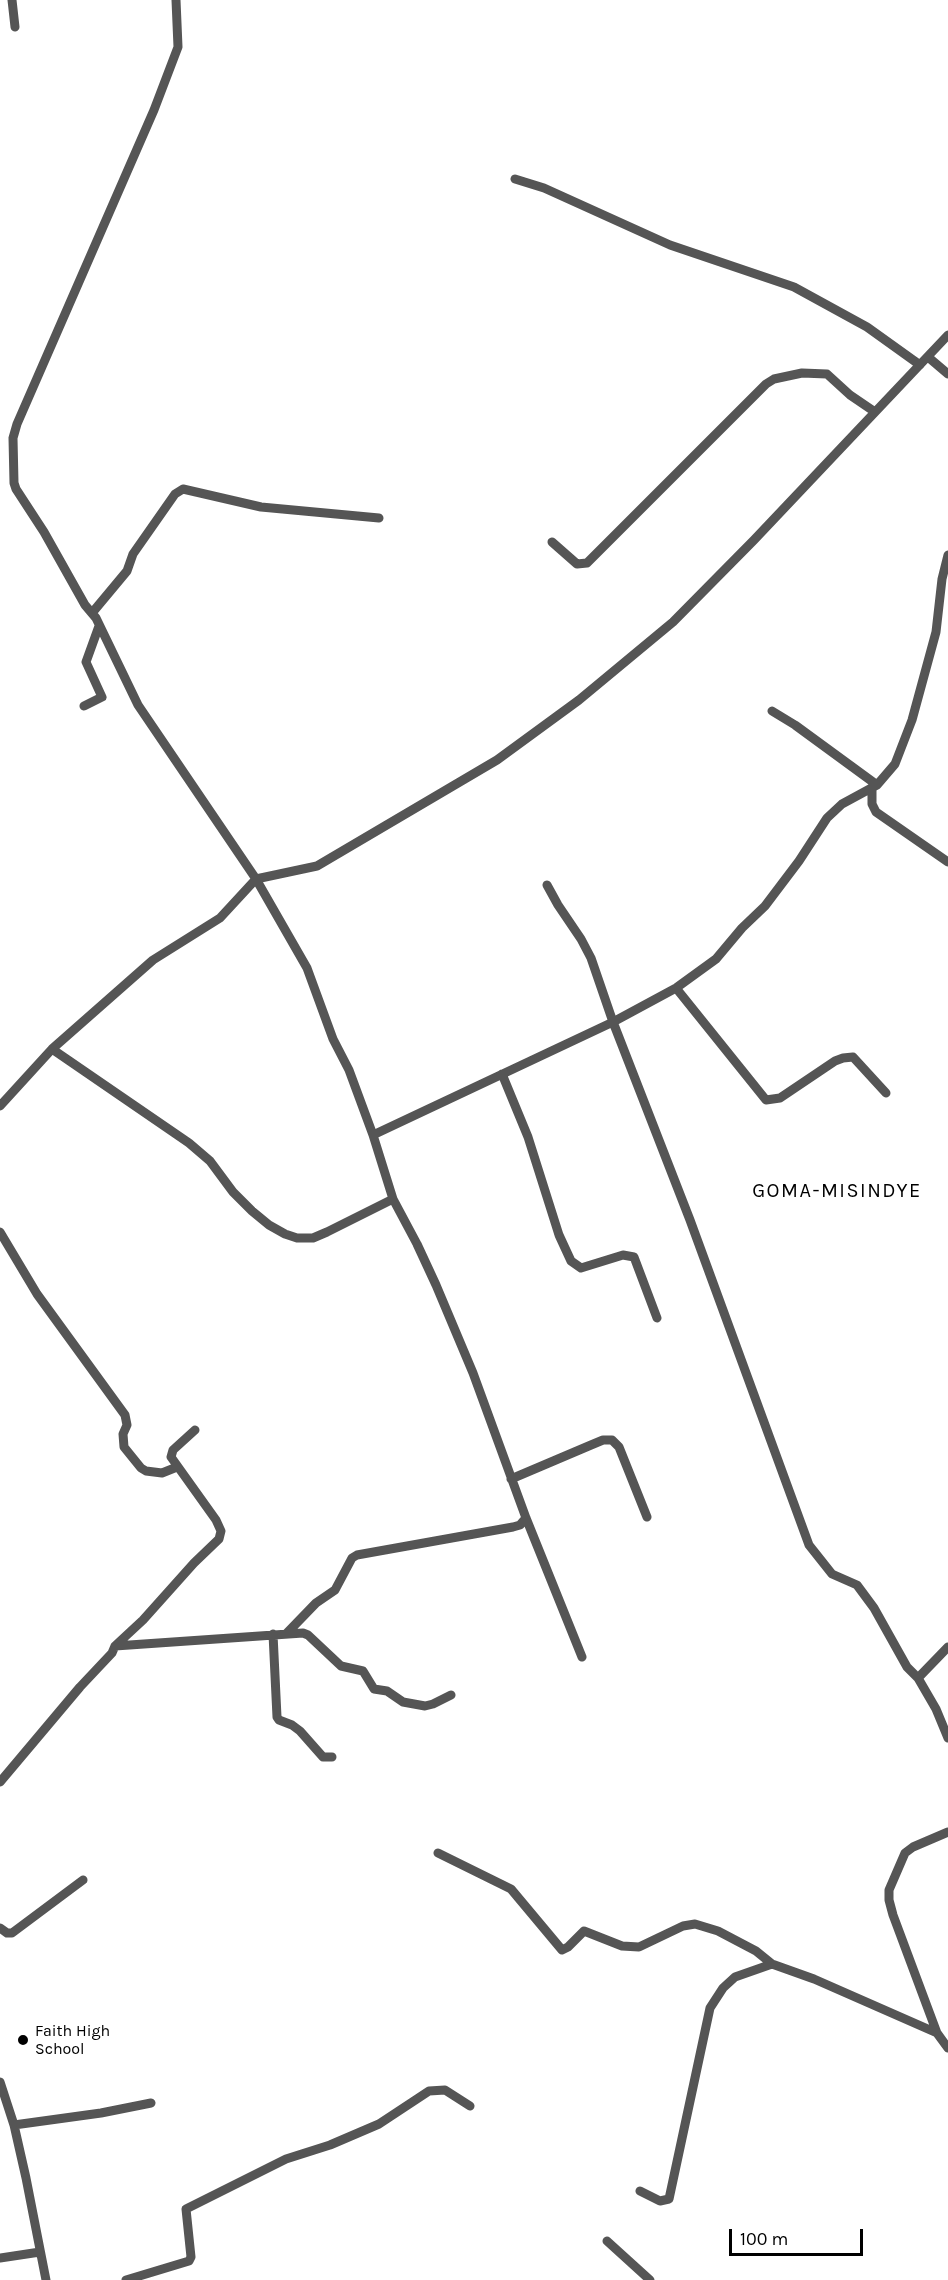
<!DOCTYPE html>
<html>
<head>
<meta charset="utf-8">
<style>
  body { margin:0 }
  #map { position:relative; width:948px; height:2280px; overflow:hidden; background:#fff; font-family:Karla,sans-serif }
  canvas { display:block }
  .scale { position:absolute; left:729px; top:2229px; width:134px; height:27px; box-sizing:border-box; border:3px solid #000; border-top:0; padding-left:8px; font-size:18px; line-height:21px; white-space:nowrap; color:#000; -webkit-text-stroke:4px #fff; paint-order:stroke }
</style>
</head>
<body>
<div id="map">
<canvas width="948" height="2280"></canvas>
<div class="scale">100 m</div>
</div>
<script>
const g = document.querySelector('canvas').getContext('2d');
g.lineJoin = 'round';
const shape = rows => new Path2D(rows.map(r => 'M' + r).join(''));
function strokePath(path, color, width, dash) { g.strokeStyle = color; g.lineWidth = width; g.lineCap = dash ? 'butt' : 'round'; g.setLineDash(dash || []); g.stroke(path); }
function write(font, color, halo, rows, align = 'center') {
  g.font = font + ' Karla,sans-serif'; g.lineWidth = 4.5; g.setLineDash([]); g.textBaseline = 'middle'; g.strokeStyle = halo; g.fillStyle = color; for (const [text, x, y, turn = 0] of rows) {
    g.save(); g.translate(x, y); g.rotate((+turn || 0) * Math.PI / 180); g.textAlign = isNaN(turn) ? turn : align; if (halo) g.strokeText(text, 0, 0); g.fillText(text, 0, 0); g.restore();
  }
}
const minor = shape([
  [12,0,15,27],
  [176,0,178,47,154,110,17,424,13,438,14,483,16,489,44,532,85,605,96,618,138,705,256,879,307,968,333,1039,349,1070,373,1135,613,1022,676,988,716,959,742,928,765,906,799,861,827,818,842,804,877,785,895,764,912,720,936,632,942,579,948,555],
  [515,179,544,188,670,245,794,287,867,327,920,365],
  [928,357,948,374],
  [552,542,577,564,587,563,766,384,774,379,802,373,827,374,850,395,875,412],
  [92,613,127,571,133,554,175,494,183,489,261,507,379,518],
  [84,706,102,697,86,662,99,626],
  [772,711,795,725,877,785],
  [872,788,872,804,876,812,948,862],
  [547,885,558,905,581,939,591,958,613,1022,690,1220,809,1545,832,1574,857,1585,874,1608,907,1667,918,1678,936,1709,948,1738],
  [676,988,766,1100,780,1098,835,1061,843,1058,853,1057,886,1093],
  [52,1049,189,1143,210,1161,233,1192,252,1211,269,1225,285,1234,297,1238,313,1238,327,1232,393,1199],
  [502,1074,528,1137,559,1235,571,1261,581,1268,623,1255,634,1257,657,1318],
  [0,1106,52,1049,153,960,220,918,256,879,317,866,497,760,579,700,673,622,754,540,948,335],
  [373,1135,393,1199,417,1244,436,1285,473,1373,526,1518,582,1657],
  [0,1232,37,1294,125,1415,127,1425,123,1434,124,1447,141,1468,146,1471,162,1473,177,1467],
  [511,1479,591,1445,603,1440,612,1440,619,1447,647,1517],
  [287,1633,316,1603,335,1590,352,1558,357,1555,513,1527,520,1525,526,1518],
  [273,1634,277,1717,279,1720,292,1725,300,1731,323,1757,332,1757],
  [115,1646,303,1633,308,1635,341,1666,363,1671,374,1689,387,1691,403,1702,425,1706,433,1704,451,1695],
  [918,1678,948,1647],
  [0,1782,80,1687,112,1653,115,1646,143,1620,194,1563,219,1539,221,1531,216,1520,171,1457,173,1450,195,1430],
  [438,1853,511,1889,562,1950,568,1947,584,1931,622,1946,639,1947,683,1926,695,1924,718,1931,756,1951,772,1964],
  [0,1928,7,1933,12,1933,83,1880],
  [937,2033,893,1915,889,1900,889,1890,905,1853,913,1847,948,1832],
  [0,2082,14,2125,26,2178,46,2280],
  [14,2125,101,2113,151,2103],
  [640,2191,660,2201,669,2199,710,2008,723,1988,735,1977,772,1964,814,1979,937,2033,948,2048],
  [607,2241,650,2280],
  [0,2258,40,2252],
  [126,2280,189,2261,191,2257,186,2209,286,2159,330,2145,379,2124,429,2091,445,2090,470,2106]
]);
const markers = [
  [23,2040,6,"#000"]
];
const poiNames = [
  ["Faith High",35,2031],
  ["School",35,2049]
];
const quarterNames = [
  ["GOMA-MISINDYE",837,1191]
];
strokePath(minor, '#555', 9);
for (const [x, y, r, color] of markers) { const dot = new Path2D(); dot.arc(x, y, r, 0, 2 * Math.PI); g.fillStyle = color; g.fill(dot); strokePath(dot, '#fff', 2); }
write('16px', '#000', '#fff', poiNames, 'left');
g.letterSpacing = '1.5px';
write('20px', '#000', '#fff', quarterNames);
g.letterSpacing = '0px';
</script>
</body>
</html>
